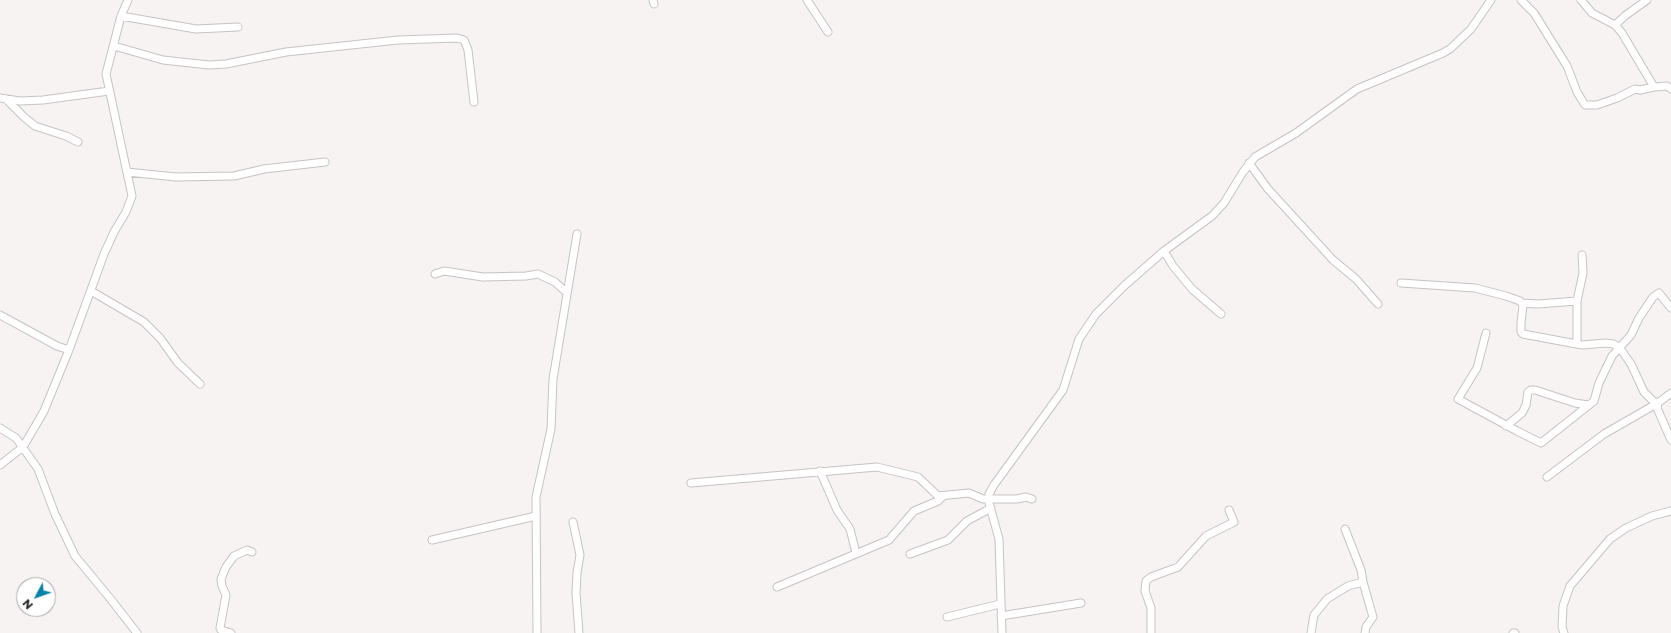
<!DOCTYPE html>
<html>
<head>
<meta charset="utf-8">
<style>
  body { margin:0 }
  #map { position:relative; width:1671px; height:633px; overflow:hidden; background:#f7f3f2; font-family:Montserrat,sans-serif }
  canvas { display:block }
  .north { position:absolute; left:16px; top:577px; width:40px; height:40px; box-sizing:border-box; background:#fff; border:1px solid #a6a5a5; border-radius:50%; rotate:229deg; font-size:11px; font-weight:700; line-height:16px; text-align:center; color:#201e1e }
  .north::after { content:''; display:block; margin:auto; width:14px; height:18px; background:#0482a7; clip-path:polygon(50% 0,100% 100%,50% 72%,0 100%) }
</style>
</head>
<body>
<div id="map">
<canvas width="1671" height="633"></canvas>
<div class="north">N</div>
</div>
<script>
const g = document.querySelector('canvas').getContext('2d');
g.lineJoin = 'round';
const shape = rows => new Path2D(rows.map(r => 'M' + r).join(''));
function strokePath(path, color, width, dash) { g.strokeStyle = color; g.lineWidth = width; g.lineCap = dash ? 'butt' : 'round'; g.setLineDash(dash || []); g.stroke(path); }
const minor = shape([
  [653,0,654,4],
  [807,0,828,32],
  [1521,0,1534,13,1567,66,1577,92,1585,105,1597,105,1617,98,1635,89,1640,90,1654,87],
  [1581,0,1592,13,1615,25,1622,33,1654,87,1667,86,1671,89],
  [121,16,196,29,238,27],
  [1615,25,1626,15,1647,0],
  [114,46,163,60,209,65,226,64,286,52,398,40,457,38,464,40,468,50,474,102],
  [0,98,20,101,43,100,109,91],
  [6,99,24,117,35,126,66,136,78,142],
  [1249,163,1268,189,1333,260,1356,279,1378,304],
  [127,172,176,177,234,176,264,169,325,162],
  [1164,251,1173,266,1192,289,1221,314],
  [435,274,444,271,483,277,526,276,538,274,555,282,567,293],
  [1401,283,1475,288,1506,296,1520,301,1523,305,1521,323,1521,332,1523,334,1582,345,1606,343,1613,344,1619,347,1631,364,1644,392,1653,401,1658,403,1657,408,1671,440],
  [91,291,144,322,160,338,178,363,200,384],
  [1522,303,1538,304,1577,301],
  [0,315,57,346,69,350],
  [1486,333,1477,368,1458,399,1517,431,1541,443,1594,401,1599,383,1612,356,1631,335,1639,318,1653,297,1659,293,1671,308],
  [1577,344,1577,301,1583,273,1582,255],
  [1506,426,1522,413,1526,405,1528,392,1531,390,1535,390,1575,403,1588,405],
  [0,428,16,438,38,469,55,514,75,556,109,597,137,633],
  [0,465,23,447,44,411,69,350,104,254,114,232,126,212,132,196,106,74,121,16,128,0],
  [820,471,837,510,850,529,856,553],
  [1547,477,1604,434,1658,403,1671,393],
  [691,483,877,467,918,477,938,496,969,493,983,499,1017,499,1026,497,1032,499],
  [573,522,580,555,577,573,576,593,579,633],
  [432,540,536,516],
  [910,554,948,540,967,521,991,508],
  [1363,582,1373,617,1366,627,1365,633],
  [777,587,889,540,914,511,938,501,943,496],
  [1001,616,1081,603],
  [947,617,1000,604],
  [231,633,221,630,220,628,226,595,222,586,221,579,226,567,234,556,247,550,252,552],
  [537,633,536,497,551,429,553,379,577,234],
  [1002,633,999,539,989,503,989,494,994,485,1063,390,1079,339,1096,314,1124,286,1164,251,1212,216,1224,203,1243,172,1255,157,1296,133,1357,89,1443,53,1450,49,1471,29,1491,0],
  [1151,633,1151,608,1145,591,1146,581,1151,577,1178,567,1206,536,1234,522,1229,510],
  [1311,633,1314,615,1327,599,1348,586,1363,582,1361,570,1345,529],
  [1513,633,1515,633],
  [1564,633,1562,627,1563,606,1570,586,1610,539,1626,528,1652,516,1671,511]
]);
strokePath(minor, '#c7c3c2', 9);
strokePath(minor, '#fff', 7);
</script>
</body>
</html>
